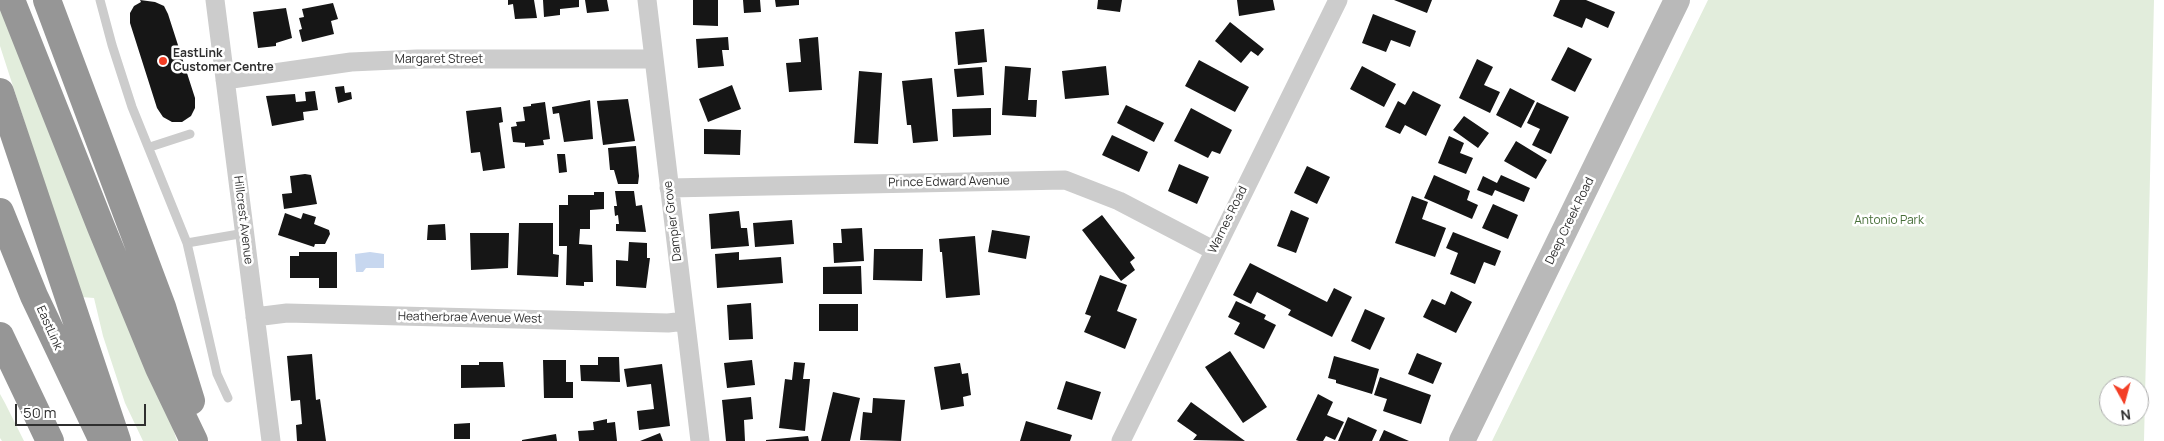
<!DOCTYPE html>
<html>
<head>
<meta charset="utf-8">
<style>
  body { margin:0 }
  #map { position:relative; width:2164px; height:441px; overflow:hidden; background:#fff; font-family:Manrope,sans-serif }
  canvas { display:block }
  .north { position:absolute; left:2099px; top:376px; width:50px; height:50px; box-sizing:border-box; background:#fff; border:1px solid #acacac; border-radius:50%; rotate:173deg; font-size:14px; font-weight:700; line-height:20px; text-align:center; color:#2f2f2f }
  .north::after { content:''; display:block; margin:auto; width:18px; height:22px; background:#f33e25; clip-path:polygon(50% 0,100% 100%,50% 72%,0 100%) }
  .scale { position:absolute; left:15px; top:404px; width:131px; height:22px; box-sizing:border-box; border:2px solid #2f2f2f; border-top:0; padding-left:6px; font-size:15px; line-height:18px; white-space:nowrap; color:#2f2f2f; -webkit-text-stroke:4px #fff; paint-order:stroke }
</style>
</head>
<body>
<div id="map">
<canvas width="2164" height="441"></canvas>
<div class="north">N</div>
<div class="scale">50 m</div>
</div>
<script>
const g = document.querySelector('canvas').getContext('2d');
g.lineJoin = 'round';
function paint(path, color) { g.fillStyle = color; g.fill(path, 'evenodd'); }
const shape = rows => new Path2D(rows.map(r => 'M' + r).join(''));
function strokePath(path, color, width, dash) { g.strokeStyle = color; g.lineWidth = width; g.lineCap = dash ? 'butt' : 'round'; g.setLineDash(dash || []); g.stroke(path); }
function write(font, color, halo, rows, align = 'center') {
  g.font = font + ' Manrope,sans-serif'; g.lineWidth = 5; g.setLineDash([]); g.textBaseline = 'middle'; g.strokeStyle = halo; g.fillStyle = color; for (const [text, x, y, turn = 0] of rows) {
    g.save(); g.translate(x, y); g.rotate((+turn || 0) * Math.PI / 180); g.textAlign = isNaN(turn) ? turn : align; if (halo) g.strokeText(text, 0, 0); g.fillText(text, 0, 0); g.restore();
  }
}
const green = shape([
  [0,0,169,416,177,441,143,441,125,403,103,336,94,298,81,297,0,46],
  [1708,0,2154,0,2144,441,1492,441],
  [2109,386,2139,386,2139,416,2109,416],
  [0,394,5,403,24,441,2,441,0,438]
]);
const water = shape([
  [370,252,384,254,384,268,366,268,363,272,356,272,355,254]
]);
const building = shape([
  [140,0,155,2,164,6,168,14,195,98,195,108,191,116,182,122,172,122,163,117,157,108,130,23,130,13,134,6,141,2],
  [508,0,534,0,537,18,515,19,513,4,508,5],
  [543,0,579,0,579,7,560,9,560,15,544,17],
  [585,0,607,0,609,11,587,13],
  [693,0,718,0,718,26,693,25],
  [743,0,760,0,761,12,744,13],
  [775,0,799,0,799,5,776,7],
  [1098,0,1122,0,1120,12,1097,9],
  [1237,0,1273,0,1275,10,1239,16],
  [1394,0,1432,0,1427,13],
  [1560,0,1586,0,1615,12,1608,28,1586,18,1582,28,1553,16],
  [333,3,338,19,331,21,334,34,302,42,299,30,302,29,299,18,304,17,302,9],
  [286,8,292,38,276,43,276,46,258,48,253,12],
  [1373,14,1416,31,1410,47,1391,40,1386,52,1362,43],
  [1230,22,1264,49,1258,56,1251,51,1241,63,1215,41],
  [984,29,987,62,958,65,955,32],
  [728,37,729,50,722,50,724,66,698,68,696,39],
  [818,37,822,90,789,92,786,63,801,62,799,39],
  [1568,47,1592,59,1575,92,1551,80],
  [1477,59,1493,67,1484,85,1500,92,1490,113,1459,98],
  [1199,60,1249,87,1235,112,1185,86],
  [1005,66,1031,68,1028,100,1037,100,1036,117,1002,115],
  [1106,66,1109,95,1065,99,1062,71],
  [1362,66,1396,84,1384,107,1350,89],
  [982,67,984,95,957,97,954,69],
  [859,71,882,73,878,144,854,143],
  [932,78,938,141,913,143,911,125,907,125,902,81],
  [732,85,741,109,708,122,699,99],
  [344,86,345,93,351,92,352,99,338,103,335,87],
  [1510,88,1535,101,1521,128,1496,115],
  [315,91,318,110,303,112,304,120,272,126,266,96,295,94,296,102,306,101,305,92],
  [1413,91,1441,105,1426,136,1405,125,1400,134,1385,127,1398,101,1405,105],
  [628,99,635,141,603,145,597,101],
  [590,100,593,139,564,142,559,113,553,114,552,107],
  [545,102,550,139,543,140,544,145,525,147,525,143,513,142,511,127,517,126,516,122,525,121,523,107,531,106,531,104],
  [1537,102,1569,117,1551,154,1532,145,1540,129,1527,123],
  [1126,105,1164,123,1154,142,1117,123],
  [501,107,503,122,499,123,505,168,483,171,480,152,471,153,466,111],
  [991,108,991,135,953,137,952,109],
  [1191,108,1232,130,1220,154,1212,151,1208,158,1174,141],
  [1464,116,1489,133,1478,148,1453,130],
  [704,129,741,130,740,155,704,154],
  [1112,135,1148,152,1139,172,1102,155],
  [1449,136,1464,143,1460,153,1473,158,1466,174,1438,163],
  [1516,141,1547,160,1536,179,1504,161],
  [636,146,639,176,638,184,618,184,614,170,610,170,608,148],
  [557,154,565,154,567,172,559,173],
  [1179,164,1209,177,1197,204,1168,191],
  [1307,166,1330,177,1317,204,1294,193],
  [305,174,311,175,317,204,284,209,282,194,292,193,290,176],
  [1434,175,1470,191,1467,200,1478,205,1472,219,1424,198],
  [1501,175,1530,188,1524,202,1495,190,1492,196,1477,190,1483,176,1497,183],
  [615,191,634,191,636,206,642,205,646,232,616,231,616,224,619,224,618,215,615,216,614,206,617,206],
  [594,192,604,192,604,209,590,210,590,229,580,229,579,244,592,245,593,282,584,282,584,286,566,285,567,246,559,246,559,205,568,205,568,195,594,195],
  [1412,196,1428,202,1422,219,1446,228,1435,257,1395,243],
  [1493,204,1518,215,1508,239,1482,228],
  [1291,210,1309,218,1296,253,1277,246],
  [739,211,741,228,747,228,749,246,711,249,709,214],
  [285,213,301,219,303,213,316,217,314,224,329,230,330,234,325,244,315,244,314,247,278,235],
  [1102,215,1135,258,1130,262,1135,270,1121,281,1082,230],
  [792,220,794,244,755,247,753,223],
  [519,223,553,223,553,254,559,255,558,277,517,275],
  [445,224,446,240,427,240,428,225],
  [862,228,864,261,834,263,833,243,842,243,841,229],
  [992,230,1030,236,1026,259,988,252],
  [1453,232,1501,251,1495,266,1484,262,1475,284,1450,274,1458,253,1446,248],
  [470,233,509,233,508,268,471,270],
  [975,236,980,295,946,298,942,252,940,252,939,239],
  [629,242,647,243,647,258,650,258,646,288,616,286,616,260,628,261],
  [874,249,923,249,922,281,873,280],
  [299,252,337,252,337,288,319,288,319,278,290,278,290,256,299,256],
  [739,252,739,260,781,257,783,283,717,288,715,254],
  [1250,263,1327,302,1334,288,1352,297,1332,337,1288,315,1291,310,1257,292,1251,304,1233,295],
  [861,266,862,294,823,294,823,267],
  [1100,275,1127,285,1117,311,1137,319,1125,349,1084,332,1091,316,1085,314],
  [1451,291,1472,302,1456,333,1423,317,1432,299,1445,305],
  [1236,301,1266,315,1264,319,1276,325,1264,349,1234,334,1240,323,1228,317],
  [751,303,753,339,729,340,727,305],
  [819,304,858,304,858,331,819,331],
  [1365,309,1385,318,1370,350,1351,341],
  [1230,351,1267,407,1243,423,1205,367],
  [1417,353,1442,363,1433,384,1408,374],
  [312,354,316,400,320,399,326,441,297,441,296,425,302,424,300,400,291,401,287,356],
  [1334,356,1379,369,1372,394,1336,383,1336,380,1328,378],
  [598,357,619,357,620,382,581,381,580,365,598,365],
  [543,360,566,360,566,382,573,382,573,398,544,398],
  [752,360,755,385,727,388,724,363],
  [479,362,503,362,505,387,461,388,461,365,479,365],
  [794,362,805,363,803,379,810,379,805,431,779,428,785,379,792,380],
  [960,363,962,374,968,373,971,395,963,397,964,406,941,410,934,367],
  [662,364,670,426,639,430,637,411,654,409,651,384,627,387,624,369],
  [1380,377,1431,395,1421,424,1383,411,1387,399,1374,395],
  [1066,381,1101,392,1092,420,1057,409],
  [833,392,860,398,850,441,821,441],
  [1318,394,1333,402,1327,415,1344,422,1335,440,1326,436,1323,441,1299,441,1296,440],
  [751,397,753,419,744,420,745,441,726,441,722,400],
  [873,398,905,400,901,441,860,440,863,412,872,413],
  [1191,402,1245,441,1193,440,1197,435,1177,421],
  [1348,417,1377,430,1372,441,1338,441],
  [607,419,607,423,615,422,617,441,579,441,578,431,594,430,593,422],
  [1026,421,1072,435,1070,441,1020,441],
  [470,423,470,439,454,439,454,424],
  [1384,430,1409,441,1379,441],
  [660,433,663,441,640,441],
  [556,434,557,441,522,441,522,440],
  [808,436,809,441,766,441,766,440]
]);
const lane = shape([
  [100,0,112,45,132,107,187,243,217,374,228,398],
  [150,147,190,134],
  [187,243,245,233]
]);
const street = shape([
  [215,0,271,441],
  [647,0,700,441],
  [225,80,351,62,417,59,654,59],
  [669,188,1065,180,1119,201,1213,250],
  [255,317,287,313,668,323,685,321],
  [1121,441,1338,0]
]);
const secondary = shape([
  [1462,441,1677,0]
]);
const highway = shape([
  [11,0,101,227,159,368,194,441],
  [47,0,162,307,191,401],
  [0,92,117,441],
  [0,212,34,296,103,441],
  [0,336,50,441]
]);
const markers = [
  [163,61,5,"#f33e25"]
];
const poiNames = [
  ["EastLink",173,54],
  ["Customer Centre",173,68]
];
const streetNames = [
  ["Margaret Street",439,60],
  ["Prince Edward Avenue",949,182,-1],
  ["Hillcrest Avenue",243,220,83],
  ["Warnes Road",1228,220,-64],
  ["Dampier Grove",673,221,-97],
  ["Deep Creek Road",1570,221,-64],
  ["Heatherbrae Avenue West",470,318,1],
  ["EastLink",49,328,66]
];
const parkNames = [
  ["Antonio Park",1889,221]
];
paint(green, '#e2eddc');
paint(water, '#c7d7ef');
paint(building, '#161616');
strokePath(lane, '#ccc', 9);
strokePath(street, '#ccc', 19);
strokePath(secondary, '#b9b9b9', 26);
strokePath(highway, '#969696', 28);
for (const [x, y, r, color] of markers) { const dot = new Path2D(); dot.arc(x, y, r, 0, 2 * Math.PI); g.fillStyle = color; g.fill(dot); strokePath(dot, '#fff', 2); }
write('bold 12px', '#2f2f2f', '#fff', poiNames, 'left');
write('12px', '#2f2f2f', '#fff', streetNames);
write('12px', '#476f39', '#fff', parkNames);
</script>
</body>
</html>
